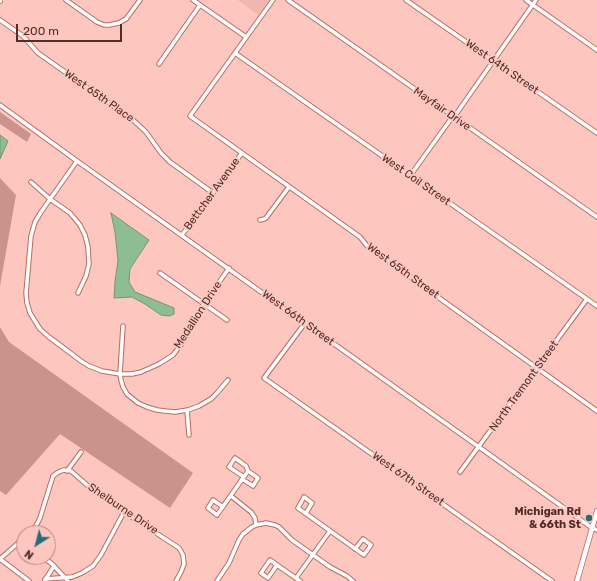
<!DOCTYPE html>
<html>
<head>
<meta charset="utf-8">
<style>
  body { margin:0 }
  #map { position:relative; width:597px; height:581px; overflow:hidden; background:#fdc6be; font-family:Rubik,sans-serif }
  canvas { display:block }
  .north { position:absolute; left:16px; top:525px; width:40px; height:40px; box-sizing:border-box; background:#fdc6be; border:1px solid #b88982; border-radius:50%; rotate:216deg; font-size:11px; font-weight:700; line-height:16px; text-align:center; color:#512d29 }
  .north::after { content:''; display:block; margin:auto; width:14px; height:18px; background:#236d77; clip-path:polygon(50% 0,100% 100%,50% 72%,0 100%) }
  .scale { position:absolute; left:16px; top:24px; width:106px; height:18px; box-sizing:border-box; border:2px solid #512d29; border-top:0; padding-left:5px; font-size:12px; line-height:14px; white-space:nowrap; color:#512d29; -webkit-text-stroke:3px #fdc6be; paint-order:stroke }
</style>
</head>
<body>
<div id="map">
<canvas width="597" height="581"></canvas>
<div class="north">N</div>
<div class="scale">200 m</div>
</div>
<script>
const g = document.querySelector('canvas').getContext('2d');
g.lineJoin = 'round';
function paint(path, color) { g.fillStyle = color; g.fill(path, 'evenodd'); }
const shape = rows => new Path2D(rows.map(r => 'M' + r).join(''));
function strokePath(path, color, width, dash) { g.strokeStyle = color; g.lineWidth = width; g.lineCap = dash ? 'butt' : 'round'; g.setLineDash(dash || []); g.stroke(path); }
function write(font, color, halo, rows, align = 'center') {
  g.font = font + ' Rubik,sans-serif'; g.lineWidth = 4; g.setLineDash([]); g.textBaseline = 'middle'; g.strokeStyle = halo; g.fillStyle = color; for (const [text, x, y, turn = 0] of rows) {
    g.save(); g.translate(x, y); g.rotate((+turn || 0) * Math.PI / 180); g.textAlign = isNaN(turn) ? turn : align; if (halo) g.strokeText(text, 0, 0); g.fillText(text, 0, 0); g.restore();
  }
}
const built = shape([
  [238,0,269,0,258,15]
]);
const green = shape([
  [0,112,31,134,27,142,0,124],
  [0,178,16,195,0,286],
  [0,327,9,342,193,473,170,508,60,434,6,495,0,491]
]);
const water = shape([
  [0,135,8,141,0,159,0,135],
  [111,213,149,240,130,269,129,282,135,292,174,308,174,314,169,316,161,315,145,304,132,297,114,298,115,281,118,261,115,232,111,213]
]);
const minor = shape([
  [66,0,97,22,104,25,109,25,119,23,126,19,140,0],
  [193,0,246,37],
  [273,0,190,116,360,237,368,247,597,411],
  [288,0,597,217],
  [406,0,597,133],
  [526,0,597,50],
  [0,20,23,36,38,53,133,120,146,132,161,153,170,162,213,193],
  [235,53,597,306],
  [159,64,200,5],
  [0,105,77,161,479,447,592,528,597,530],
  [454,117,536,0],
  [77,161,41,212,35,222,31,236,26,293,27,303,30,313,40,329,49,337,81,361,89,366,102,371,120,374,132,374,141,372,159,364,173,355,183,342,199,311,229,268],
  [410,176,453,116],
  [31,182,50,199,70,213,80,225,85,235,88,247,89,264,86,276,78,293],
  [260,220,264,219,266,218,289,187],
  [182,235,242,153],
  [160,273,227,320],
  [305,323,264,378,552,581],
  [123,326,120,374,121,380,123,387,127,394,138,403,147,407,157,410,165,411,175,412,188,410,199,406,211,399,217,393,228,380],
  [187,410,189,435],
  [67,471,81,452],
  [460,472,587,299],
  [242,479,253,486,258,478,248,471,246,466,235,458,229,467,244,477],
  [231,496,251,512,255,518,256,525],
  [223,507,213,500,208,508,217,515,248,471],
  [306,513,312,503,304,497,298,508,364,555,371,545,363,539,355,549],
  [29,533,36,526,40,518,53,476,57,473,61,471,64,470,71,471,94,491,108,498,124,512,179,548,183,555,184,564,181,572,176,581],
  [24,538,0,559,29,581],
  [43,557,52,564,68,581],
  [277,565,268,578,261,573,270,560,277,565,300,581],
  [296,578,330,531],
  [45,579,72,577,82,573,93,566,101,555,124,512],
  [45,580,54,566],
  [217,581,229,563,239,540,243,534,252,527,256,525,266,523,275,525,279,527,292,540,330,567,347,576,353,581]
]);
const major = shape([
  [0,1,0,0],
  [577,581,597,511]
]);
const markers = [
  [589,518,4,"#236d77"]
];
const streetNames = [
  ["West 64th Street",502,67,35],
  ["West 65th Place",99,96,35],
  ["Mayfair Drive",442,109,35],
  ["West Coil Street",416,180,35],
  ["Bettcher Avenue",212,194,-54],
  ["West 65th Street",403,271,36],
  ["Medallion Drive",198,315,-57],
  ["West 66th Street",298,318,36],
  ["North Tremont Street",524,386,-54],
  ["West 67th Street",408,479,35],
  ["Shelburne Drive",123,509,34]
];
const poiNames = [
  ["Michigan Rd",581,512],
  ["& 66th St",581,525]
];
paint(built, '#f1b6ae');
paint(green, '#ca938c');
paint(water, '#8dbe93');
strokePath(water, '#7b9273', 1);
strokePath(minor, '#bd6a61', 5.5);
strokePath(major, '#bd6a61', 6);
strokePath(minor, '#fff', 3.5);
strokePath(major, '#fff', 4.5);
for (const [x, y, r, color] of markers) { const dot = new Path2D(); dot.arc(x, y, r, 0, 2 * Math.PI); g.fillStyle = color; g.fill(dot); strokePath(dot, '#fdc6be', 1.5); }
write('11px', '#512d29', '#fdc6be', streetNames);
write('bold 11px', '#512d29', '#fdc6be', poiNames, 'right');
</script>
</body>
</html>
